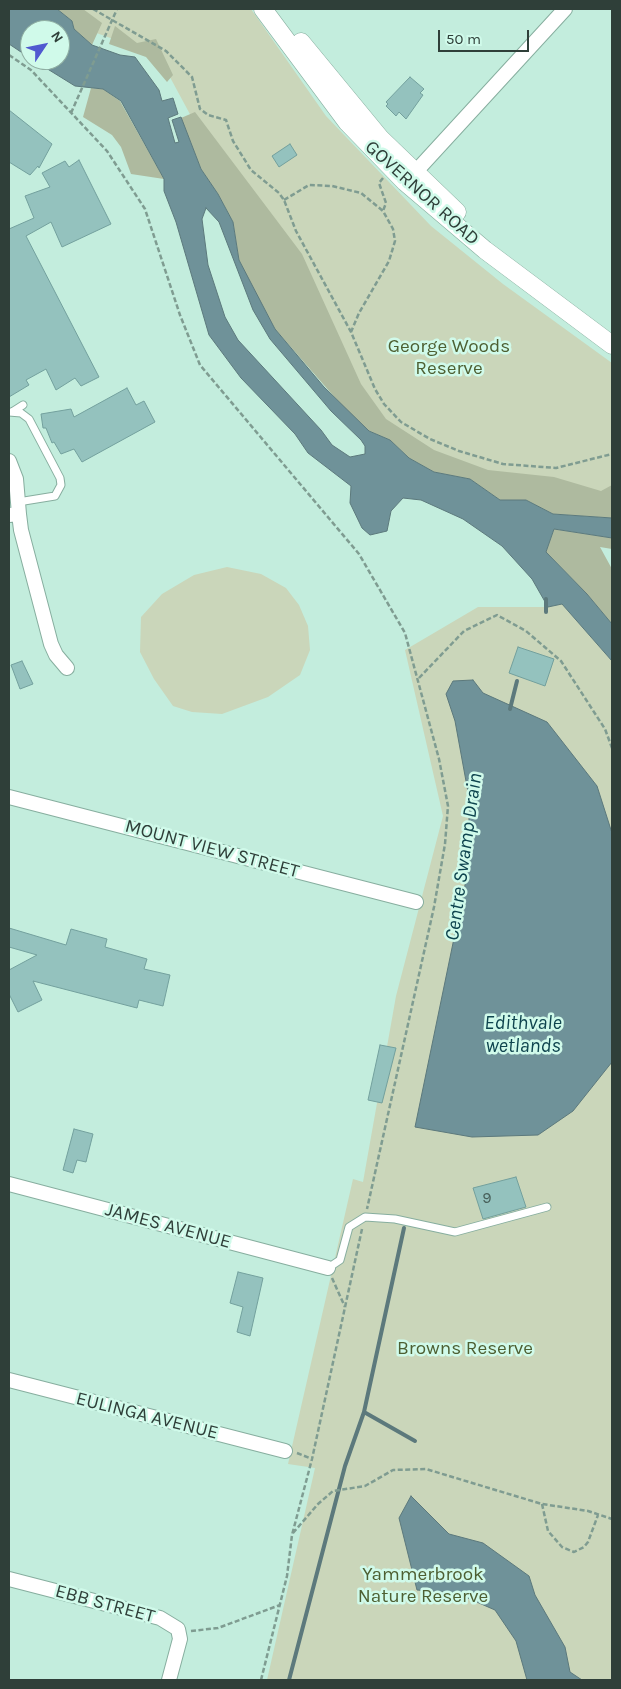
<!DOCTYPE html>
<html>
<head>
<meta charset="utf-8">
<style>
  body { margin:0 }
  #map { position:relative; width:621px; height:1689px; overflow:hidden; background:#c3eddd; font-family:Karla,sans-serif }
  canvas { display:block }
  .frame { position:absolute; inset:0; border:10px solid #2f3f39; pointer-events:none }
  .north { position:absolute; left:20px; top:20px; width:50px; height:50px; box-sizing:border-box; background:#d0faea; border:1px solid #90afa3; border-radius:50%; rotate:56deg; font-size:14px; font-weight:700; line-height:20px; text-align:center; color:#2f3f39 }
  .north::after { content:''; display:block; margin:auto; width:18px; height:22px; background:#5059d0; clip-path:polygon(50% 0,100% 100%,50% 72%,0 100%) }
  .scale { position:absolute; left:438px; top:30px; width:91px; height:22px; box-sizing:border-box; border:2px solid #2f3f39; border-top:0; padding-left:6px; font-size:15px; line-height:18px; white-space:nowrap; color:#2f3f39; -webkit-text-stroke:4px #d0faea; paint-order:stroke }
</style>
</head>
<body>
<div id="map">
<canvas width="621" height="1689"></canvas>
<div class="frame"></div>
<div class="north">N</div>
<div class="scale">50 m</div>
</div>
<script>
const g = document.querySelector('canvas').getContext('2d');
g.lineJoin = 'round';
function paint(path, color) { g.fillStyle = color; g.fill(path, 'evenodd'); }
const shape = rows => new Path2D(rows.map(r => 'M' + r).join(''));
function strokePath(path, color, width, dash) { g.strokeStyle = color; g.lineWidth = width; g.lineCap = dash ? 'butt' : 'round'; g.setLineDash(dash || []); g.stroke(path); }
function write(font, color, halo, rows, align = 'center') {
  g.font = font + ' Karla,sans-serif'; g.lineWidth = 5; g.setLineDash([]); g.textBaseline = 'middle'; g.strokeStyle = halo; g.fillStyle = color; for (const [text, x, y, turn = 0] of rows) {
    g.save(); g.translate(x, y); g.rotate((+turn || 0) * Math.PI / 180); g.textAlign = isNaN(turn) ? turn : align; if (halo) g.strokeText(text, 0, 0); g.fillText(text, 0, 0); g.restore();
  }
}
const green = shape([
  [63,9,251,9,326,116,431,226,503,284,612,363,612,501,518,490,398,435,327,368,158,55,88,30],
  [227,567,261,574,286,588,299,605,308,626,310,650,300,675,268,697,222,714,192,712,173,706,154,679,140,652,141,617,162,594,194,575],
  [562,604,612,661,612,1680,267,1680,315,1468,288,1464,353,1179,363,1182,396,996,443,816,405,650,478,607,548,607]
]);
const forest = shape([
  [57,9,83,9,102,23,92,45,74,29,72,21],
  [115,26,137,43,156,39,173,75,167,82,146,57,109,44],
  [91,88,103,89,120,101,164,179,131,174,121,147,112,135,83,117],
  [195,112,302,254,361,384,386,419,434,450,488,470,554,477,601,491,612,485,612,518,553,514,526,500,500,500,470,479,434,472,409,458,390,440,369,431,344,408,275,329,257,296,239,260,233,222,218,194,201,169,181,118],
  [554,529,612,538,612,549,600,547,612,569,612,624,587,594,546,552]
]);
const water = shape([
  [9,9,57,9,72,21,74,29,92,45,120,55,135,57,159,90,162,101,173,98,178,114,168,118,175,143,179,142,172,120,181,117,201,169,218,194,233,222,239,260,275,329,324,387,369,431,390,440,409,458,434,472,470,479,500,500,526,500,553,514,612,518,612,538,554,529,546,552,587,594,612,624,612,661,562,604,548,607,532,579,502,546,463,519,421,500,403,498,391,511,387,531,370,535,362,528,350,503,351,486,308,453,295,434,241,378,209,335,176,222,164,191,164,179,121,101,103,89,75,86,33,60,60,60,60,30,30,30,30,58,9,44,9,9],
  [206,208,219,222,253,310,270,339,331,411,361,440,365,446,365,454,350,457,332,445,321,430,238,340,225,317,208,265,202,219,206,208],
  [473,680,483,693,547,722,597,786,612,833,612,1062,573,1111,538,1135,472,1137,415,1127,465,885,470,803,455,721,446,694,453,681,473,680],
  [411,1496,449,1534,483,1543,529,1576,535,1595,565,1647,570,1672,582,1680,527,1680,516,1641,495,1610,456,1593,417,1590,399,1518,411,1496]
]);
const stream = shape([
  [546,612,546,599],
  [510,709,517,681],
  [364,1412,415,1441],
  [289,1680,345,1466,364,1412,404,1228]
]);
const building = shape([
  [410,77,424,89,420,93,423,95,406,119,399,112,396,116,386,106,388,104,386,102,410,77],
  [9,110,52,144,39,168,38,166,30,175,9,162,9,110],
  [290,144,297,155,279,167,272,156,290,144],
  [79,160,111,224,62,247,51,222,26,236,99,377,81,386,75,378,56,390,46,369,26,380,29,385,9,397,9,229,34,218,25,196,50,187,42,173,65,161,69,167,79,160],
  [127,388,136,405,144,401,155,422,82,462,74,449,61,454,54,442,52,443,46,428,43,428,41,414,71,409,74,417,127,388],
  [518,647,554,659,545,686,509,673,518,647],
  [22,661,33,684,20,689,11,665,22,661],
  [9,928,66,945,71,929,107,939,105,947,147,959,144,969,170,975,163,1006,139,1000,137,1008,33,981,42,1000,18,1012,9,994,9,970,37,955,9,947,9,928],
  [380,1045,396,1048,382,1103,368,1100,380,1045],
  [74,1129,93,1134,86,1162,77,1160,73,1173,63,1170,74,1129],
  [516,1177,526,1207,483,1219,473,1188,516,1177],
  [238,1272,263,1278,250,1336,237,1332,243,1307,230,1303,238,1272]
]);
const path = shape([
  [93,9,166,51,192,77,200,109,208,115,226,120,233,141,251,170,279,193,284,200,296,231,351,332,375,389,384,404,401,422,430,439,459,451,503,464,556,468,612,454],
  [9,55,31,70,107,151,145,209,180,315,200,365,359,554,405,633,439,759,448,806,445,844,434,907,367,1209],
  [71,113,117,9],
  [383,178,379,183,386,203,383,211],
  [284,200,309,185,332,186,361,193,383,211,393,229,395,241,389,261,359,313,351,332],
  [419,678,464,631,497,615,526,631,561,661,605,729,612,748],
  [332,1278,345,1307],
  [297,1453,312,1459],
  [542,1504,548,1531,562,1547,574,1552,584,1547,588,1542,598,1515],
  [293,1533,318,1504,333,1491,365,1486,393,1470,426,1469,542,1504,588,1511,612,1519],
  [191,1631,218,1628,280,1605],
  [261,1680,287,1576,292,1535,312,1459,362,1229]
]);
const service = shape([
  [9,412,21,413,29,419,60,478,61,485,55,496,18,502],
  [12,412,23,405],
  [328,1268,340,1260,349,1227,365,1217,395,1219,455,1232,547,1207]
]);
const minor = shape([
  [409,179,565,9],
  [9,461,16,479,19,514,9,515],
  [19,514,21,530,51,644,56,655,67,668],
  [9,797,416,902],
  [9,1184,328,1268],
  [9,1380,285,1451],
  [9,1579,160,1618,178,1629,180,1639,169,1680]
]);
const tertiary = shape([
  [263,9,347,122,405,182,485,250,612,345],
  [301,42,380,138,457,212]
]);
const numberNames = [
  ["9",487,1198]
];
const streetNames = [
  ["GOVERNOR ROAD",422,193,42],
  ["MOUNT VIEW STREET",212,849,15],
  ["JAMES AVENUE",168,1226,15],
  ["EULINGA AVENUE",147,1416,14],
  ["EBB STREET",105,1604,15]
];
const parkNames = [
  ["George Woods",449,347],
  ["Reserve",449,369],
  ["Browns Reserve",465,1349],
  ["Yammerbrook",423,1575],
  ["Nature Reserve",423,1597]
];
const waterNames = [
  ["Centre Swamp Drain",464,857,-82],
  ["Edithvale",523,1023],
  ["wetlands",523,1046]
];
paint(green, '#cad6ba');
paint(forest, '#aeba9f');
paint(water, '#6f9299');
strokePath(water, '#5c797c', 1);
strokePath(stream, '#5c797c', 4);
paint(building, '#94c2be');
strokePath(building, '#73a09d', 1);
strokePath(service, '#87ae9f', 9);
strokePath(minor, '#87ae9f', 16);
strokePath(tertiary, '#87ae9f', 19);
strokePath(path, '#7f9c91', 2.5, [5, 2.5]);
strokePath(service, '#fff', 7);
strokePath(minor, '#fff', 14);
strokePath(tertiary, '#fff', 18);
write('16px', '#48605a', null, numberNames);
write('19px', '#2f3f39', '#d0faea', streetNames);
write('19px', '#4d5f32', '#d0faea', parkNames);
write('italic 20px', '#0e444e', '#d0faea', waterNames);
</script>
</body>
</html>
